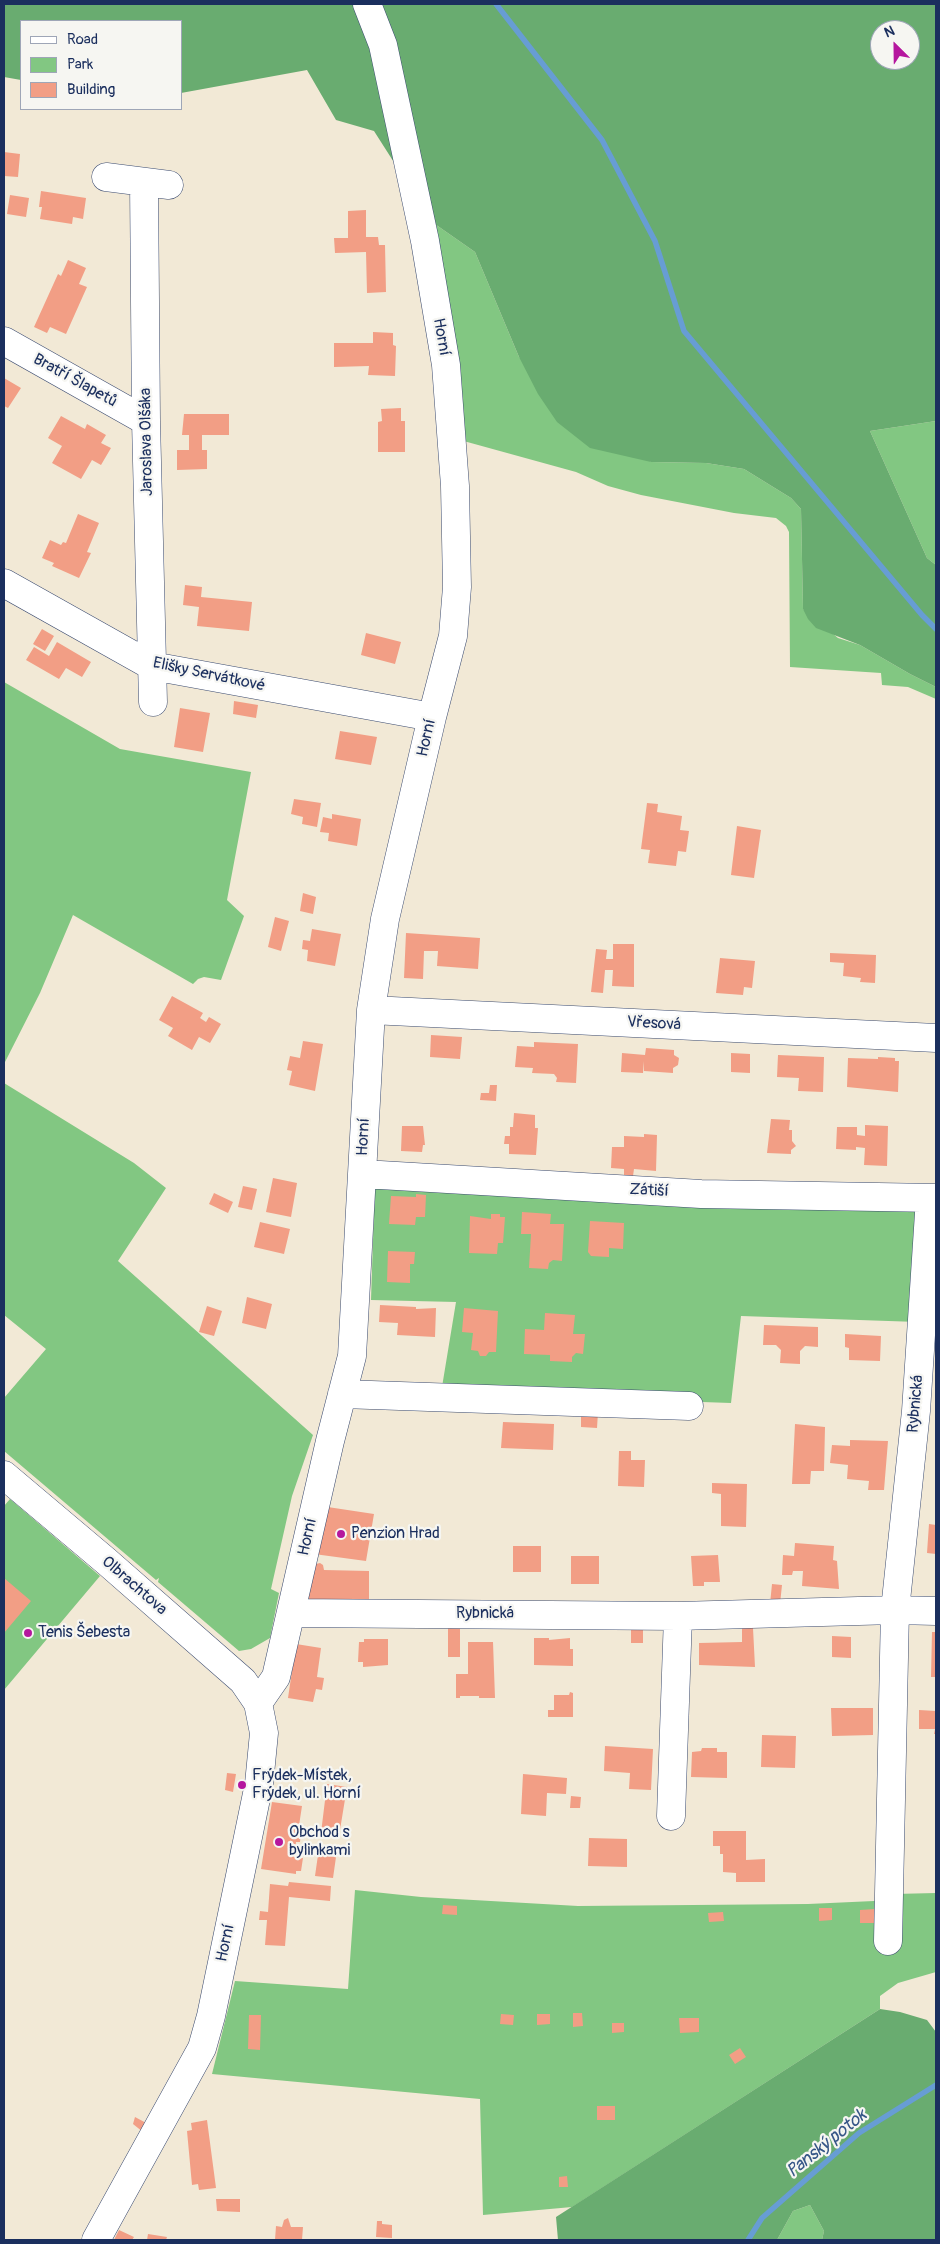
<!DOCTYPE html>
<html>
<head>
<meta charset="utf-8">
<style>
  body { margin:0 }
  #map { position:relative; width:940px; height:2244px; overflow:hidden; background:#f2e9d6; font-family:Pangolin,sans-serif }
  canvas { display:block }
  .frame { position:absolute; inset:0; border:5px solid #1b2f5e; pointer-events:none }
  .legend { position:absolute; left:20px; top:20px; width:162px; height:90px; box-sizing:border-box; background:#f6f6f2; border:1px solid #9ea6b7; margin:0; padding:6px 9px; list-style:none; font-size:15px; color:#1b2f5e }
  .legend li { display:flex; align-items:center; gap:10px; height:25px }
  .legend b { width:25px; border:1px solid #9ea6b7 }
  .north { position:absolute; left:870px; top:20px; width:50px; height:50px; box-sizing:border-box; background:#f6f6f2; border:1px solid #9ea6b7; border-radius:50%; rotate:337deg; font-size:14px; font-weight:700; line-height:20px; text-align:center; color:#1b2f5e }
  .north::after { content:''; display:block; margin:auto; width:18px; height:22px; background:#b5179e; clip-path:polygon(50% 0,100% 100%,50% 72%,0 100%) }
</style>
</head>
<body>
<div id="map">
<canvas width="940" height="2244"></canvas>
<div class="frame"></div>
<ul class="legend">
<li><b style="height:6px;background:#fff"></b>Road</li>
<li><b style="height:14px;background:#82c782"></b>Park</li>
<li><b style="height:14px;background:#f29e85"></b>Building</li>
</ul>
<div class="north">N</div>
</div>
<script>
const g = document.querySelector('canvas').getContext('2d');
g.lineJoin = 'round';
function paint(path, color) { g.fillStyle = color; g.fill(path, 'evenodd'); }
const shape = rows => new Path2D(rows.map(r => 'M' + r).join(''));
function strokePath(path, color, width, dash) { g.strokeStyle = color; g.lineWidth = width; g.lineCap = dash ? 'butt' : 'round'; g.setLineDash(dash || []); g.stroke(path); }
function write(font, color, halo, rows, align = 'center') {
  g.font = font + ' Pangolin,sans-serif'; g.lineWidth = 4.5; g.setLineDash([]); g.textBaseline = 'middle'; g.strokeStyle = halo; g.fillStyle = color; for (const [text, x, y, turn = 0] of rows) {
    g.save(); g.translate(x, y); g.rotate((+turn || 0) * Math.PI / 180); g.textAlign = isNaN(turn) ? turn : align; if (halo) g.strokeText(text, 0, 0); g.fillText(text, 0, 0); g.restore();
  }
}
const green = shape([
  [432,222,475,252,519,357,651,462,706,463,744,469,791,498,801,509,803,609,838,638,860,645,910,674,936,687,936,699,908,687,882,685,881,673,790,667,789,532,786,526,776,518,734,513,641,495,608,486,576,472,460,440],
  [936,421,936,565,927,558,870,431],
  [4,682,120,749,251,772,227,900,244,916,221,980,204,977,198,979,193,984,73,915,40,993,4,1064],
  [4,1083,134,1163,166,1188,118,1261,313,1435,292,1496,271,1589,279,1593,270,1638,251,1649,239,1651,158,1582,159,1578,156,1580,4,1451,4,1398,46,1349,4,1315],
  [375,1180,906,1205,918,1214,918,1322,741,1316,731,1403,441,1393,456,1302,371,1300],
  [10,1499,100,1576,4,1690,4,1506],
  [355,1890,421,1897,578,1906,808,1904,874,1901,894,1894,936,1893,936,1972,898,1983,880,1996,880,2009,572,2207,483,2215,480,2099,212,2074,235,1981,348,1989],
  [810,2205,824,2231,822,2240,777,2240,793,2211]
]);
const forest = shape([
  [4,4,936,4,936,421,870,431,927,558,936,565,936,687,910,674,860,645,816,628,808,619,803,609,801,509,791,498,744,469,706,463,651,462,590,448,557,422,538,394,519,357,475,252,432,222,374,131,336,120,307,70,181,93,181,21,21,21,21,80,4,77],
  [880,30,910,30,910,60,880,60],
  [880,2009,900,2012,927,2020,936,2032,936,2240,822,2240,824,2231,810,2205,793,2211,777,2240,558,2240,556,2217]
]);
const stream = shape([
  [496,4,602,140,655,241,684,331,922,615,936,629],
  [748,2240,762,2218,859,2133,936,2085]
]);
const building = shape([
  [4,152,20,154,18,177,4,176],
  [41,191,86,198,83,219,73,217,72,224,40,219,42,207,39,207],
  [10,195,29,198,26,217,7,214],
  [366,210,366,237,378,237,379,245,385,245,386,292,367,293,366,252,335,253,334,238,348,238,348,211],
  [68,260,86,268,79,284,87,287,66,334,50,327,47,333,34,327,58,274,61,276],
  [373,332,393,333,393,345,396,346,395,376,368,375,369,366,334,367,334,343,373,343],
  [4,378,21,388,8,408,4,406],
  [401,408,401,421,405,421,405,452,378,452,378,422,382,421,381,409],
  [184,414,229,414,229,435,202,435,202,450,207,450,207,469,177,470,177,450,189,450,189,435,182,435],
  [61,416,85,429,87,424,106,435,101,443,111,448,101,465,92,460,81,479,52,463,62,446,48,438],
  [78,514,99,523,87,552,91,553,79,578,52,566,54,563,42,558,50,540,61,545,63,542,66,543],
  [185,585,202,587,201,597,252,602,249,631,197,626,199,607,183,605],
  [42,629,54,636,45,651,33,644],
  [366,633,401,642,395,664,361,655],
  [57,642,91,662,82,677,66,668,59,679,26,660,34,647,49,656],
  [234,701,258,705,256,718,233,714],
  [180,708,210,713,203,752,174,747],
  [340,731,377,737,371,765,335,759],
  [294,799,321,803,317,827,302,824,303,817,291,814],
  [647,803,658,804,657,812,682,816,680,830,689,831,686,852,678,851,676,866,648,863,650,850,641,849],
  [332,814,361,819,357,846,328,841,329,833,320,832,323,817,332,819],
  [737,826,761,830,754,878,731,875],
  [303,893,316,897,313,914,300,911],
  [275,917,289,921,281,951,268,947],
  [312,929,341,934,335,966,307,961,308,950,302,949,303,940,310,941],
  [406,933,480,938,478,969,437,966,438,951,424,951,423,979,404,978],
  [613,944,634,944,634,987,612,986,613,970,605,970,603,993,591,992,596,949,607,950,606,959,613,959],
  [830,953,876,955,875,983,860,982,861,978,843,976,844,963,830,962],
  [720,958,755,961,752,988,744,987,743,995,716,993],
  [172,996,203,1013,200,1018,206,1022,209,1017,221,1024,210,1043,199,1037,192,1050,168,1036,173,1028,159,1020],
  [431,1035,462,1037,460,1059,430,1057],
  [303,1041,323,1044,315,1091,289,1085,292,1071,287,1070,290,1056,300,1058],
  [534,1042,578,1044,576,1083,556,1082,557,1078,554,1074,532,1073,533,1068,515,1067,517,1046,534,1047],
  [646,1048,674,1050,674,1055,679,1058,678,1065,673,1068,673,1073,644,1071,644,1061,643,1073,621,1072,622,1053,645,1055],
  [731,1053,750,1054,750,1073,731,1072],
  [778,1055,824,1057,823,1092,798,1091,799,1078,777,1077],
  [878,1057,895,1058,895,1061,899,1061,898,1092,847,1087,848,1058,878,1059],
  [490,1085,497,1085,496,1101,480,1100,481,1093,489,1093],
  [514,1113,535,1115,535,1128,538,1128,536,1155,509,1154,509,1144,504,1144,505,1136,510,1136,510,1127,513,1127],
  [771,1119,790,1120,789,1130,792,1130,792,1141,796,1146,791,1150,791,1154,767,1153],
  [865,1125,888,1126,887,1166,864,1165,865,1148,856,1147,856,1150,836,1149,837,1127,857,1127,857,1135,865,1136],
  [402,1126,423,1126,425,1145,423,1145,422,1152,401,1151],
  [644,1134,657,1135,656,1171,634,1169,633,1176,624,1175,624,1169,611,1168,612,1147,624,1147,624,1136,644,1137],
  [273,1178,297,1183,291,1217,266,1212],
  [243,1186,257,1189,252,1210,238,1207],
  [214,1193,233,1202,228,1213,209,1204],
  [416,1194,426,1195,425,1217,416,1217,415,1225,389,1224,391,1196,416,1197],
  [522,1212,551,1214,550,1224,564,1224,562,1261,553,1260,549,1263,548,1269,529,1268,531,1234,521,1234],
  [491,1214,500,1214,500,1217,505,1217,503,1243,498,1243,497,1254,469,1253,470,1216,491,1219],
  [590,1221,624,1223,623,1249,609,1248,609,1257,591,1256,588,1252],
  [260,1222,290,1229,284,1254,254,1247],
  [388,1251,415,1252,414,1264,410,1264,410,1283,387,1282],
  [247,1297,272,1304,266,1329,242,1323],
  [380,1305,416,1307,416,1309,436,1308,435,1337,397,1335,398,1323,379,1322],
  [207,1306,222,1311,214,1336,199,1332],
  [464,1308,498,1311,496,1352,489,1352,486,1356,480,1356,478,1351,471,1350,473,1333,462,1332],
  [545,1313,575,1315,573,1334,585,1334,583,1354,576,1353,572,1357,572,1362,550,1361,550,1355,524,1354,525,1329,544,1330],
  [764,1325,818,1327,818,1347,805,1346,800,1351,800,1364,780,1363,781,1350,776,1345,763,1345],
  [845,1334,881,1336,880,1361,849,1360,849,1348,845,1347],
  [581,1411,598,1412,597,1428,581,1427],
  [503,1422,554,1424,553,1450,501,1448],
  [795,1424,825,1427,824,1471,811,1471,810,1484,792,1484],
  [850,1440,888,1441,884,1490,868,1490,869,1481,847,1479,848,1465,830,1463,832,1445,850,1446],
  [619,1451,631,1451,631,1460,645,1460,644,1487,618,1486],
  [712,1483,747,1484,746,1527,721,1526,721,1494,712,1493],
  [321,1506,374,1514,366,1561,314,1554],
  [929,1524,936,1525,936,1554,927,1553],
  [795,1543,834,1546,833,1560,837,1561,839,1589,802,1586,803,1571,793,1571,792,1575,782,1575,783,1555,794,1556],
  [513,1546,541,1546,541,1572,513,1572],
  [718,1555,720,1582,704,1582,704,1586,693,1586,691,1556],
  [571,1556,599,1556,599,1584,571,1584],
  [320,1563,323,1565,324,1570,369,1571,369,1604,306,1603,309,1568,315,1569,316,1564],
  [4,1578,31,1601,4,1633],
  [772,1584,782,1585,780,1604,770,1604],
  [631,1626,643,1626,643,1643,631,1643],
  [448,1627,460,1627,460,1657,448,1657],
  [742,1628,753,1628,755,1667,699,1665,699,1643,742,1642],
  [932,1632,936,1632,936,1677,931,1677],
  [832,1636,851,1637,851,1658,832,1657],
  [534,1638,549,1638,549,1640,570,1638,570,1649,573,1649,573,1666,534,1665],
  [364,1639,388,1639,388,1665,363,1667,363,1662,358,1662,359,1642,364,1642],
  [468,1642,493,1642,495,1698,479,1698,479,1696,460,1696,460,1698,456,1698,456,1674,468,1674],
  [296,1644,321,1648,317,1677,324,1678,322,1690,316,1689,313,1702,288,1698],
  [570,1692,573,1693,573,1717,548,1717,548,1710,554,1710,554,1695,569,1695],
  [831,1708,873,1708,873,1735,832,1736],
  [919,1710,936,1711,936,1734,934,1734,935,1729,919,1729],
  [762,1735,796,1736,795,1768,761,1767],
  [605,1746,653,1749,651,1790,629,1789,630,1773,604,1771],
  [702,1748,717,1748,717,1752,727,1752,727,1778,691,1777,692,1752,701,1751],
  [227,1773,236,1774,233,1792,225,1790],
  [523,1774,567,1778,566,1794,547,1793,546,1816,521,1814],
  [327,1784,347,1787,339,1836,321,1833],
  [571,1796,581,1797,580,1808,570,1808],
  [272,1802,302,1806,298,1832,301,1833,300,1842,296,1842,294,1857,303,1858,301,1871,296,1871,296,1874,261,1869],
  [713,1831,746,1831,746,1860,765,1859,765,1882,736,1882,736,1873,723,1872,723,1854,720,1854,720,1846,713,1846],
  [589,1838,627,1839,627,1867,588,1866],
  [318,1855,336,1857,333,1878,315,1876],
  [289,1882,331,1886,330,1901,289,1897,285,1946,265,1945,267,1920,259,1920,260,1911,268,1912,270,1884,288,1886],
  [443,1905,457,1906,457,1915,442,1914],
  [819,1908,832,1908,832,1920,819,1921],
  [875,1909,875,1923,860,1923,860,1910],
  [723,1912,724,1921,709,1922,708,1913],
  [573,2013,582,2013,583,2026,573,2027],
  [501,2014,514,2015,513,2025,500,2024],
  [537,2014,550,2014,550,2024,537,2025],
  [249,2015,261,2015,260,2050,248,2049],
  [679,2018,699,2018,699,2032,680,2033],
  [612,2023,624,2023,624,2032,612,2033],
  [740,2048,746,2057,735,2064,729,2055],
  [597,2106,615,2106,615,2120,597,2120],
  [135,2117,148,2124,143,2132,133,2124],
  [207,2120,216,2188,199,2190,198,2184,192,2185,187,2131,192,2130,191,2123],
  [567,2176,568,2187,559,2187,559,2177],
  [216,2199,240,2199,240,2212,217,2211],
  [288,2218,291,2227,303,2227,302,2240,275,2240,276,2226,282,2227,284,2220],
  [377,2221,382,2221,382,2224,392,2225,392,2238,376,2237],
  [119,2230,134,2237,132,2240,114,2240],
  [148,2234,167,2237,166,2240,147,2240]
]);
const minor = shape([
  [106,177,169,185],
  [144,182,146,421,153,702],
  [4,341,146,421],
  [4,583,152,666,432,717],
  [371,1010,936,1038],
  [363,1174,701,1194,936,1198],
  [342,1394,689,1406],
  [4,1475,106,1561,243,1681,258,1703,264,1733,259,1784,211,2016,202,2048,96,2240],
  [291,1613,678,1616,895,1610,916,1411,930,1198],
  [258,1703,276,1677,330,1441,352,1356,371,1010,385,919,432,717,453,636,457,587,455,486,446,365,425,241,383,45,367,4],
  [671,1816,678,1616],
  [888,1941,895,1610,936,1611]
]);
const markers = [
  [341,1534,5,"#b5179e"],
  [28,1633,5,"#b5179e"],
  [242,1785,5,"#b5179e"],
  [279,1842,5,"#b5179e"]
];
const streetNames = [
  ["Horní",441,337,80],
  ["Bratří Šlapetů",75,381,29],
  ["Jaroslava Olšáka",147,442,-91],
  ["Elišky Servátkové",209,675,12],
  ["Horní",427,738,-77],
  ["Vřesová",654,1024,3],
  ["Horní",364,1137,-87],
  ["Zátiší",649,1191,3],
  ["Rybnická",916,1404,-85],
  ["Horní",308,1537,-77],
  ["Olbrachtova",134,1586,41],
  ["Rybnická",485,1614],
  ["Horní",226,1943,-78]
];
const poiNames = [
  ["Penzion Hrad",351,1534],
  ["Tenis Šebesta",38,1633],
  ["Frýdek-Místek,",252,1776],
  ["Frýdek, ul. Horní",252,1794],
  ["Obchod s",289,1833],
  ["bylinkami",289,1851]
];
const waterNames = [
  ["Panský potok",827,2144,-39]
];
paint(green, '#82c782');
paint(forest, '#69ac70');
strokePath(stream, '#679dd4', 5.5);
paint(building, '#f29e85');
strokePath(minor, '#3b4b70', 29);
strokePath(minor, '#fff', 28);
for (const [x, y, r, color] of markers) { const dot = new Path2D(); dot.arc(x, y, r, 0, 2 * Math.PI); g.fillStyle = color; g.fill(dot); strokePath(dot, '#f6f6f2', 2); }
write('16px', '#1b2f5e', '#f6f6f2', streetNames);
write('16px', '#1b2f5e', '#f6f6f2', poiNames, 'left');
write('italic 18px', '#365687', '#f6f6f2', waterNames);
</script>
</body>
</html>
